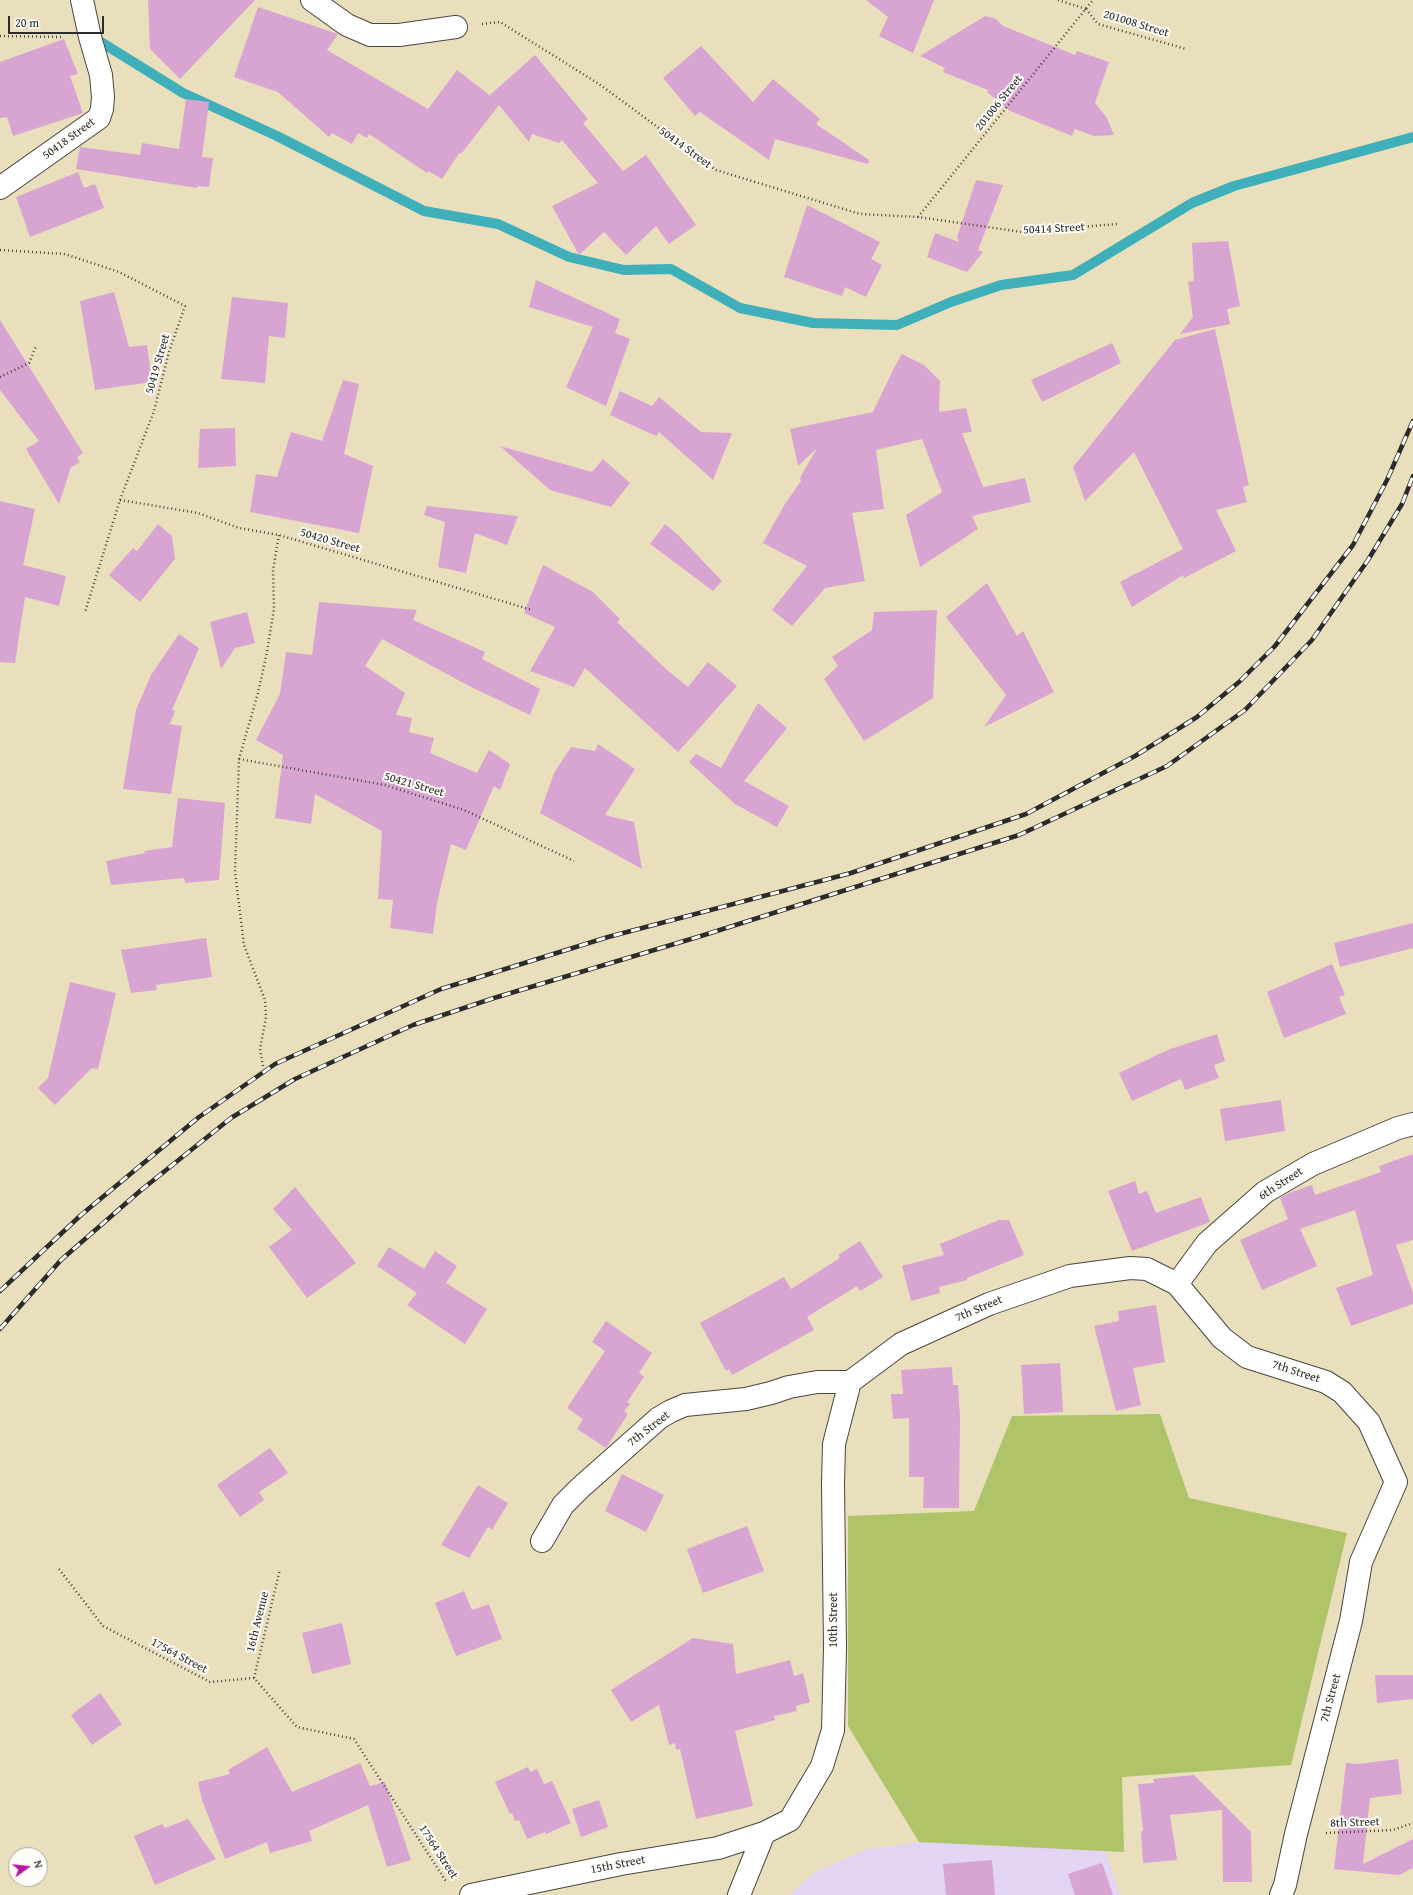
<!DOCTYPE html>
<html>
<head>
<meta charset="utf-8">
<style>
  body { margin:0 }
  #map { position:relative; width:1413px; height:1895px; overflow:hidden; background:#eadfbc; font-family:"Gentium Book Plus",serif }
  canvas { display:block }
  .north { position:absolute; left:8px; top:1847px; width:40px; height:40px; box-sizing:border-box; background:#fdfcf7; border:1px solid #a9a8a5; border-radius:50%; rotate:75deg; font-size:11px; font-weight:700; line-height:16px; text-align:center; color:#2b2b2b }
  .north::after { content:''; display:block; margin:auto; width:14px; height:18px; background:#b5179e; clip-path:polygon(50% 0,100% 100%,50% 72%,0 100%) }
  .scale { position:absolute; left:8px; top:16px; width:96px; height:18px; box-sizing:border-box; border:2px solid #2b2b2b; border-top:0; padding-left:5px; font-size:12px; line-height:14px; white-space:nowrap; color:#2b2b2b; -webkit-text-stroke:3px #fdfcf7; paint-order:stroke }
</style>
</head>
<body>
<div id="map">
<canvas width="1413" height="1895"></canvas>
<div class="north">N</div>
<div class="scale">20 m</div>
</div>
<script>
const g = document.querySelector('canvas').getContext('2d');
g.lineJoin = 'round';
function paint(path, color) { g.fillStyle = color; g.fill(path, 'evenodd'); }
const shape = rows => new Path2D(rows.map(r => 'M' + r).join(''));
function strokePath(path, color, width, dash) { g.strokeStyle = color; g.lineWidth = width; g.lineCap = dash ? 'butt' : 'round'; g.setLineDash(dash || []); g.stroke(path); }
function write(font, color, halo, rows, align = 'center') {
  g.font = font + ' "Gentium Book Plus",serif'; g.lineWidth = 4; g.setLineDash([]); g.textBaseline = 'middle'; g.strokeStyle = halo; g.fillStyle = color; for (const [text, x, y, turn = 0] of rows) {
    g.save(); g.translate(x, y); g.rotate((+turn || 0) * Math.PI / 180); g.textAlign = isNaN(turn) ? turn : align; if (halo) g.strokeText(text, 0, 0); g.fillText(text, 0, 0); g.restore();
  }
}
const built = shape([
  [919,1842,1105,1850,1120,1895,790,1895,815,1872,866,1850]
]);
const green = shape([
  [1160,1414,1189,1498,1347,1533,1291,1765,1122,1777,1124,1852,919,1842,848,1726,848,1516,974,1511,1012,1416]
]);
const stream = shape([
  [96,39,183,93,277,136,424,211,498,224,569,257,624,270,671,269,740,308,813,323,897,325,951,302,1001,285,1073,275,1192,203,1234,186,1413,137]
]);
const building = shape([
  [148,0,255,0,180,79,150,49],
  [866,0,934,0,913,53,879,36,888,17],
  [258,7,338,34,327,50,428,109,457,70,492,97,490,95,535,55,588,119,583,123,623,171,646,155,696,225,669,244,656,226,626,255,604,232,579,255,552,206,598,183,562,140,559,143,532,134,529,142,499,105,461,154,460,152,442,179,428,171,427,173,369,134,367,138,358,133,352,144,332,133,329,137,278,92,234,77],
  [985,16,996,19,1003,26,1075,55,1077,51,1109,62,1095,103,1107,118,1114,135,1094,136,1075,129,1072,136,1010,111,987,92,988,90,943,72,945,68,920,56],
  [64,39,78,74,70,76,83,113,13,136,7,117,0,118,0,62],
  [701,46,753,102,773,79,820,119,816,124,869,160,868,164,775,139,769,160,700,112,695,116,663,78],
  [186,99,209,102,202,157,213,158,209,187,197,186,197,188,76,169,80,147,140,155,142,143,179,149],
  [78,172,84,188,95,184,104,208,30,237,16,197],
  [976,180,1003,185,978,250,983,252,967,272,927,257,935,233,959,242,957,237],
  [807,205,880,242,871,259,882,265,866,297,845,287,842,296,784,277],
  [1228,241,1240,306,1227,309,1230,324,1180,334,1193,317,1188,282,1194,281,1192,243],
  [536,280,620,319,615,333,630,339,606,406,566,387,593,327,529,307],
  [114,292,129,347,147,345,152,382,95,390,80,301],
  [232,297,288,303,285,338,269,336,265,383,221,379],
  [0,320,83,453,77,457,80,462,71,467,59,504,26,449,39,441,0,390],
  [1215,329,1249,485,1243,487,1247,502,1216,510,1236,551,1184,578,1183,575,1132,607,1120,582,1183,549,1134,452,1085,501,1073,467,1175,340],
  [1112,343,1121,363,1042,402,1031,380],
  [902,354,924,365,940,381,939,412,966,408,972,432,962,433,983,487,1025,478,1031,502,972,516,978,529,920,567,906,515,942,492,922,439,876,450,884,509,852,513,865,581,825,588,792,626,772,610,807,566,763,543,785,504,801,481,800,478,817,448,798,466,790,429,873,412,895,366],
  [343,380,359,384,344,454,373,466,359,533,250,512,256,474,277,477,291,432,322,441],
  [620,391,652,406,659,397,701,432,732,433,713,480,659,432,656,436,610,415],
  [235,428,236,466,198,468,200,429],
  [500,446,592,472,603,459,630,483,611,507,550,490],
  [0,501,35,509,23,565,66,576,59,606,25,597,15,663,0,662],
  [427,506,518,516,507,545,475,533,466,573,438,567,445,522,424,515],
  [158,524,172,536,175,559,140,602,109,575,133,548,137,551],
  [665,524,678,535,722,581,713,591,650,544],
  [543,565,593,592,620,619,617,622,668,671,688,687,708,662,737,686,678,752,585,668,574,687,530,671,555,627,524,613],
  [987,583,1017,636,1023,631,1054,692,984,727,1006,695,946,617],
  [319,602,417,610,413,620,485,652,482,659,540,689,530,715,469,686,382,639,365,666,405,693,396,715,412,718,409,732,434,738,430,753,477,773,489,750,510,764,500,790,494,786,466,850,451,844,437,903,433,934,390,928,393,900,378,899,382,831,315,794,311,824,275,818,283,755,256,740,280,694,286,652,312,655],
  [937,610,933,698,864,741,824,679,838,666,832,657,872,630,874,612],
  [247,612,255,643,235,648,221,669,210,622],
  [179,634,199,648,172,710,175,711,170,724,182,726,171,794,123,789,136,710,151,675],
  [758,703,787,728,744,781,789,806,777,827,735,804,689,762,696,754,721,768],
  [598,744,635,769,605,815,634,822,642,869,540,813,554,773,571,747,595,751],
  [178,798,225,803,219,880,185,883,184,878,111,885,106,861,145,853,144,851,172,847],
  [1413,923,1413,948,1340,967,1334,943],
  [206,938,212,977,156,985,157,990,131,993,121,950],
  [1332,964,1345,995,1339,997,1346,1014,1284,1038,1267,992],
  [70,982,116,993,98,1069,92,1068,55,1105,38,1088,48,1078],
  [1217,1034,1225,1061,1214,1065,1219,1078,1185,1090,1181,1079,1132,1101,1119,1073,1170,1049],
  [1281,1100,1285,1131,1225,1141,1220,1109],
  [1413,1154,1413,1240,1396,1245,1413,1293,1413,1304,1351,1326,1336,1288,1373,1275,1355,1210,1300,1229,1317,1266,1262,1290,1240,1240,1288,1219,1280,1198,1289,1193,1312,1185,1315,1195,1381,1172,1379,1166],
  [1135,1181,1139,1194,1147,1191,1156,1213,1201,1197,1210,1222,1132,1251,1108,1191],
  [295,1187,356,1263,307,1298,269,1247,292,1230,273,1209],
  [999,1220,1009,1220,1024,1255,967,1278,967,1280,939,1287,940,1293,911,1301,902,1266,944,1255,940,1244],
  [860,1241,883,1277,860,1291,857,1286,807,1317,814,1330,732,1375,729,1369,726,1371,700,1323,784,1277,791,1289,840,1258,838,1255],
  [389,1247,424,1269,435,1251,457,1266,446,1283,487,1309,465,1344,407,1305,417,1293,377,1266],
  [1156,1305,1165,1362,1133,1368,1141,1405,1116,1411,1094,1326,1119,1321,1118,1311],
  [606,1321,652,1353,639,1373,644,1377,627,1402,630,1404,624,1411,628,1414,606,1448,577,1429,583,1419,567,1408,605,1351,592,1342],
  [1060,1363,1063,1412,1024,1414,1021,1365],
  [952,1367,953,1385,958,1385,960,1418,959,1508,923,1508,924,1477,909,1477,909,1418,893,1419,891,1394,903,1394,901,1370],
  [270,1448,288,1473,259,1492,264,1500,240,1517,217,1485],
  [622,1474,664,1495,646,1532,605,1511],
  [478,1485,508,1503,492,1530,488,1527,469,1558,441,1545],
  [747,1526,764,1571,703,1593,687,1549],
  [464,1591,472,1610,489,1604,502,1639,456,1656,435,1603],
  [342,1623,351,1664,312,1674,302,1633],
  [693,1638,733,1644,736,1674,790,1660,794,1676,803,1673,810,1702,796,1706,797,1711,774,1716,775,1720,735,1731,753,1806,696,1819,680,1749,676,1750,675,1743,669,1745,659,1705,631,1722,611,1690],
  [1375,1675,1413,1675,1413,1699,1377,1703],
  [100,1693,122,1724,92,1745,71,1715],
  [267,1747,292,1792,360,1763,370,1786,385,1782,411,1860,387,1867,368,1805,309,1831,312,1841,270,1853,267,1842,225,1859,202,1800,198,1782,230,1774,228,1770],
  [1398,1759,1402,1794,1370,1798,1363,1864,1413,1839,1413,1868,1399,1875,1334,1869,1346,1763,1358,1764],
  [528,1767,530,1772,537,1769,544,1784,552,1781,571,1823,546,1834,545,1832,527,1839,519,1820,515,1821,512,1813,510,1814,495,1782],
  [1194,1775,1251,1832,1252,1882,1223,1882,1222,1810,1170,1815,1177,1860,1143,1863,1141,1831,1143,1831,1138,1784,1154,1783,1153,1779],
  [599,1800,608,1827,581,1837,572,1809],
  [188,1819,216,1859,155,1885,134,1836,162,1824,165,1828],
  [992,1860,995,1895,946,1895,943,1864],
  [1102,1863,1113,1895,1075,1895,1068,1874]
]);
const path = shape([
  [1058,0,1086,9],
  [1086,9,1098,24,1186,49],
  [482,24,500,22,599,84,716,170,860,214,918,217,1022,232,1117,224],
  [0,36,62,37],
  [918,217,1093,0],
  [0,250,65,254,119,272,185,306,169,352,154,411,120,500,85,612],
  [0,377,29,363,36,346],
  [120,500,198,513,239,528,279,535,532,610],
  [239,759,385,785,464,810,574,861],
  [263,1066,260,1049,266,1017,265,1000,244,945,235,872,239,759,258,693,267,652,274,609,273,570,279,535],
  [59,1569,103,1626,210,1682,254,1678,297,1727,354,1739,447,1883],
  [254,1678,280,1569],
  [1326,1833,1393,1830,1413,1823]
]);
const street = shape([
  [312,0,347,25,370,35,399,35,456,27],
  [0,188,99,118,102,109,103,97,101,75,90,37,82,0],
  [1177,1284,1207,1243,1265,1192,1313,1164,1398,1128,1413,1124],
  [542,1541,563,1505,580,1488,659,1418,671,1411,685,1405,746,1399,771,1393,789,1387,817,1382,850,1382,901,1344,989,1304,1070,1276,1130,1268,1147,1269,1177,1284,1222,1338,1247,1357,1326,1382,1342,1392,1369,1422,1396,1482,1361,1562,1351,1621,1296,1834,1285,1885,1281,1895],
  [471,1895,621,1864,718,1848,764,1833,790,1820,822,1766,833,1730,835,1648,833,1484,834,1444,850,1382],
  [739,1895,764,1833]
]);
const rail = shape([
  [0,1291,81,1215,199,1117,275,1064,441,989,608,937,851,873,1026,814,1135,756,1197,717,1239,682,1275,646,1353,545,1387,480,1413,421],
  [0,1329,61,1260,140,1191,231,1118,295,1079,413,1025,494,998,701,936,1019,835,1167,766,1245,710,1312,640,1368,560,1402,504,1413,476]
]);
const streetNames = [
  ["201008 Street",1136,24,17],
  ["201006 Street",999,103,-51],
  ["50418 Street",69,139,-36],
  ["50414 Street",685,148,36],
  ["50414 Street",1054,229,-3],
  ["50419 Street",158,364,-74],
  ["50420 Street",330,541,16],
  ["50421 Street",414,785,16],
  ["6th Street",1281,1184,-33],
  ["7th Street",979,1309,-23],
  ["7th Street",1296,1372,18],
  ["7th Street",649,1429,-38],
  ["10th Street",834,1620,-90],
  ["16th Avenue",258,1622,-76],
  ["17564 Street",179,1656,28],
  ["7th Street",1331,1698,-75],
  ["8th Street",1355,1823,-2],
  ["17564 Street",438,1852,57],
  ["15th Street",618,1865,-11]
];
paint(built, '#e2d4f3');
paint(green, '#afc468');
strokePath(stream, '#3fb0b9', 10);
paint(building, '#d8a4d2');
strokePath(street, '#484641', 24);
strokePath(path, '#484641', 2.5, [1, 3]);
strokePath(street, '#fff', 22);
strokePath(rail, '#2b2b2b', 4.5);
strokePath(rail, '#fdfcf7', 3, [9]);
write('12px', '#2b2b2b', '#fdfcf7', streetNames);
</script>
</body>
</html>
